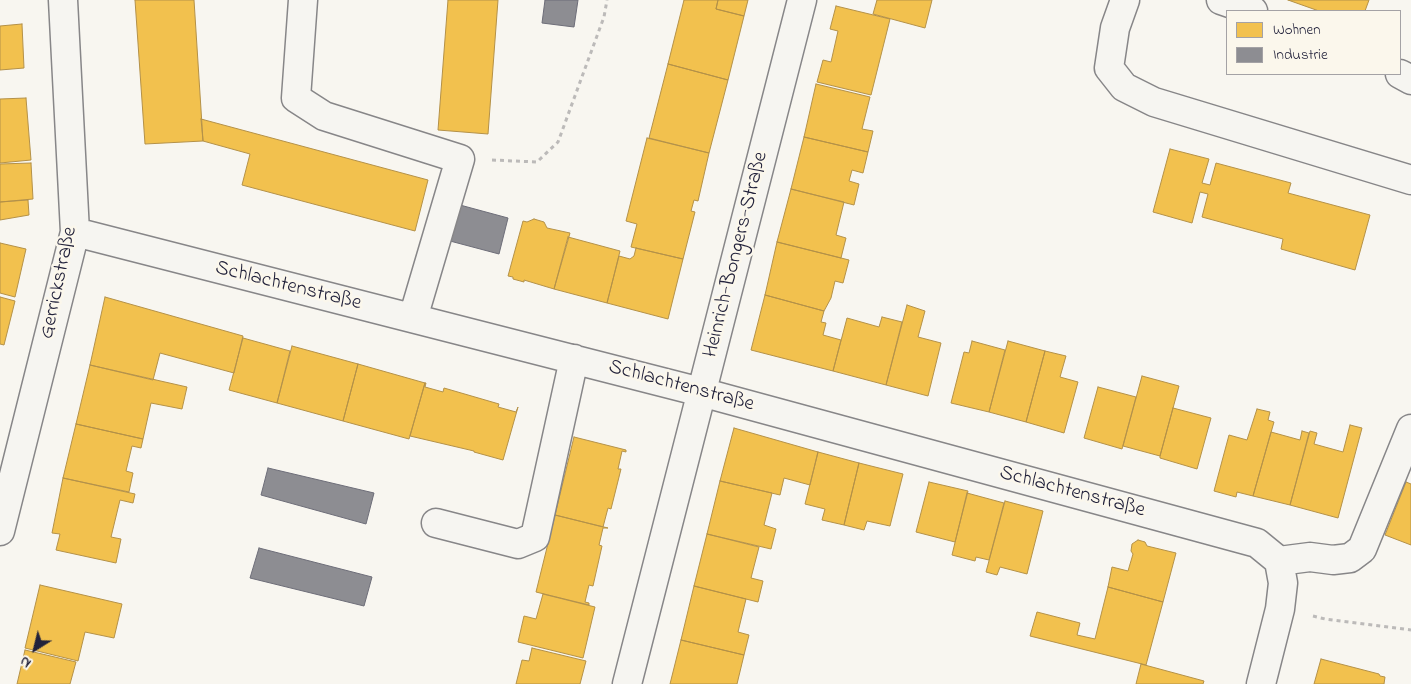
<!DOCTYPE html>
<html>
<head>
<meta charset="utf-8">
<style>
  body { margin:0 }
  #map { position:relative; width:1411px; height:684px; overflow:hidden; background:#f8f6f0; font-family:"Indie Flower",sans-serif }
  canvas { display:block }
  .legend { position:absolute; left:1226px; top:10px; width:175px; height:65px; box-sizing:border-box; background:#fbf7ec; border:1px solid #a4a2a5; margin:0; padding:6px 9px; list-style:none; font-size:15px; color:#22223b }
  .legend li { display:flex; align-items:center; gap:10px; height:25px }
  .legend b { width:25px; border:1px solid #a4a2a5 }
  .north { position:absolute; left:10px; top:624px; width:50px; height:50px; -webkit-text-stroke:4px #fbf7ec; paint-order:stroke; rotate:216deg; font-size:14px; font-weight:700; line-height:20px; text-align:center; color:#22223b }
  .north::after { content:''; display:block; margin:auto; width:18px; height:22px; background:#22223b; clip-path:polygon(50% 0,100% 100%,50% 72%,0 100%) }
</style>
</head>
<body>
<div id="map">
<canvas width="1411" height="684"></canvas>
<ul class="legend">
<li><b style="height:14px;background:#f2c14e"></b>Wohnen</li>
<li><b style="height:14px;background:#8d8d92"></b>Industrie</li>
</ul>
<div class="north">N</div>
</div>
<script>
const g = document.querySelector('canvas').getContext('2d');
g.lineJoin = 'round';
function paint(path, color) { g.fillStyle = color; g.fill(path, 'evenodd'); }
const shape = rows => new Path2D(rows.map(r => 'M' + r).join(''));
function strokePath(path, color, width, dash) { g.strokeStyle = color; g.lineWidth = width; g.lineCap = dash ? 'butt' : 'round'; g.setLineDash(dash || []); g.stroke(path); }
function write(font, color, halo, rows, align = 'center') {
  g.font = font + ' "Indie Flower",sans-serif'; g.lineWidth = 5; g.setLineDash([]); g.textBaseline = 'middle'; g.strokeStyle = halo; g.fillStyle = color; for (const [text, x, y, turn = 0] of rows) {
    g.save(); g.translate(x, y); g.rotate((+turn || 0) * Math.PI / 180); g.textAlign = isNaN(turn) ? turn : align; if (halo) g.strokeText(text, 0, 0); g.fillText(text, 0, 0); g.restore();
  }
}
const homes = shape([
  [135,0,194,0,203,141,145,144,135,0],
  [448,0,498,0,488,134,438,130,448,0],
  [684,0,718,0,716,9,744,16,728,80,668,64,684,0],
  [718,0,748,0,744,16,716,9,718,0],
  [877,0,932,0,925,28,873,14,877,0],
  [1288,0,1369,0,1365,11,1319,11,1288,0],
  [836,6,890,19,871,95,817,82,823,60,831,62,838,31,830,29,836,6],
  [22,24,24,68,0,70,0,26,22,24],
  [668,64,728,80,709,153,649,138,668,64],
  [816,84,870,97,862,129,873,131,868,152,804,137,816,84],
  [26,98,31,160,0,163,0,99,26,98],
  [201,119,428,180,415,231,242,185,250,154,203,141,201,119],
  [804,137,868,152,863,173,852,170,849,181,859,184,854,205,791,189,804,137],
  [647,138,709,153,698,201,694,200,691,211,695,212,683,259,631,247,637,224,626,221,647,138],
  [1170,149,1209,159,1202,183,1210,185,1216,163,1291,183,1288,193,1370,215,1355,270,1281,249,1283,239,1202,217,1208,194,1200,192,1192,223,1153,212,1170,149],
  [31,163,33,199,0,202,0,164,31,163],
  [791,189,844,202,836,235,846,238,841,258,777,242,791,189],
  [28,200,29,215,0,220,0,202,28,200],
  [534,219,544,222,547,228,570,233,554,289,524,280,524,282,513,279,513,277,508,276,523,221,527,222,534,219],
  [568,237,620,251,607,303,554,289,568,237],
  [777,242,849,260,843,283,835,281,831,298,824,311,765,295,777,242],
  [0,243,26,249,15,297,0,293,0,243],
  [636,248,683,259,668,319,607,303,619,256,630,259,634,256,636,248],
  [765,295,824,311,821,322,826,323,823,335,841,340,833,371,751,350,765,295],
  [0,297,15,301,4,345,0,344,0,297],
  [105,297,243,336,234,373,160,353,153,380,90,365,105,297],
  [907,305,925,311,918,337,941,343,928,396,886,385,907,305],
  [882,317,902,322,886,385,833,371,847,318,879,327,882,317],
  [243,338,290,351,277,403,229,390,243,338],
  [972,341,1005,350,989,412,951,403,964,352,969,353,972,341],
  [1008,341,1045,351,1026,422,989,412,1008,341],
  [292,346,358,364,343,421,277,403,292,346],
  [1045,351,1066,356,1060,377,1078,382,1064,433,1026,422,1045,351],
  [358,364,425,383,409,439,343,421,358,364],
  [90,365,187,387,182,409,151,403,143,439,76,424,90,365],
  [1142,376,1179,386,1160,456,1123,446,1142,376],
  [425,383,426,383,425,387,443,392,444,388,499,404,498,407,516,412,518,407,503,460,474,452,474,451,410,436,425,383],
  [1098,387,1136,397,1122,449,1084,438,1098,387],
  [1173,408,1211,418,1197,469,1160,458,1160,456,1173,408],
  [1257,409,1270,412,1268,420,1274,422,1253,496,1237,492,1236,497,1214,491,1229,435,1247,440,1257,409],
  [76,424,143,439,141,448,132,446,126,471,133,473,129,492,63,478,76,424],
  [1350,425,1362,428,1338,518,1290,505,1310,431,1317,433,1314,444,1343,452,1350,425],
  [734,428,818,452,810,485,784,478,780,495,720,481,734,428],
  [1302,431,1309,433,1290,505,1253,496,1271,432,1300,440,1302,431],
  [574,437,626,450,626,452,622,451,618,469,621,469,611,509,608,508,603,527,555,515,574,437],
  [818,452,859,463,844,525,822,520,825,509,805,504,818,452],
  [859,463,903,474,890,526,867,521,864,530,844,525,859,463],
  [63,478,135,494,133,503,120,500,111,537,121,539,116,563,56,550,60,534,52,533,63,478],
  [720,481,772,493,764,525,776,529,771,549,707,534,720,481],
  [929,482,968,491,955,542,916,532,929,482],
  [1406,482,1411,484,1411,545,1385,535,1406,482],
  [967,493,1004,503,989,560,976,557,975,561,952,555,967,493],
  [1005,501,1043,511,1027,574,1000,567,997,575,986,572,1005,501],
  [555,515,608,528,603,528,599,545,602,546,593,586,589,585,585,602,589,603,589,605,536,592,555,515],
  [707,534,759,547,751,578,763,581,758,602,694,586,707,534],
  [1138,540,1145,542,1147,546,1176,553,1163,602,1108,587,1112,567,1128,571,1133,554,1131,551,1132,544,1138,540],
  [40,585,122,604,114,638,85,632,78,661,25,648,40,585],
  [694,586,746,599,738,632,749,635,744,655,681,640,694,586],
  [1108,587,1163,602,1146,665,1030,636,1037,612,1080,623,1077,635,1095,639,1108,587],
  [543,594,595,607,583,658,518,642,524,616,536,619,543,594],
  [681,640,744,655,737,684,670,684,681,640],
  [532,648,586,661,580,684,516,684,522,660,529,661,532,648],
  [25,650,76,662,70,684,17,684,25,650],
  [1321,659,1379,674,1380,676,1385,677,1384,684,1314,684,1321,659],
  [1141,664,1204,681,1203,684,1136,684,1141,664]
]);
const industry = shape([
  [545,0,578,0,574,27,542,23,545,0],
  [460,205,508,218,499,254,450,241,460,205],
  [268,468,374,493,366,524,261,495,268,468],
  [259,548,372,577,364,606,250,578,259,548]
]);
const path = shape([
  [492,160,537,162,558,142,604,17,607,0],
  [1313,616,1325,619,1411,630]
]);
const minor = shape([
  [303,0,296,98,324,116,460,159,413,318],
  [1125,0,1115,28,1109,68,1124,87,1154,102,1411,180],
  [1221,0,1253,11],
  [1400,74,1411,80],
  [75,232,701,392,1257,543,1279,561],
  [436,523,518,544,535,537,574,359],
  [0,531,75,232,63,0],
  [1279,561,1310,557,1333,560,1350,558,1362,549,1411,429],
  [627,684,802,0],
  [1261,684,1280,609,1283,583,1279,561]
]);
const streetNames = [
  ["Heinrich-Bongers-Straße",737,255,-76],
  ["Gerrickstraße",60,283,-78],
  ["Schlachtenstraße",288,287,14],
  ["Schlachtenstraße",681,387,15],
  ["Schlachtenstraße",1072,493,15]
];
paint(homes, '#f2c14e');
strokePath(homes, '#b49148', 1);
paint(industry, '#8d8d92');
strokePath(industry, '#6d6d78', 1);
strokePath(minor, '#878688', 31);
strokePath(path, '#bcbab9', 3, [4, 4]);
strokePath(minor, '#f6f5f1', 28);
write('21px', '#22223b', '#fbf7ec', streetNames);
</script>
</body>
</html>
